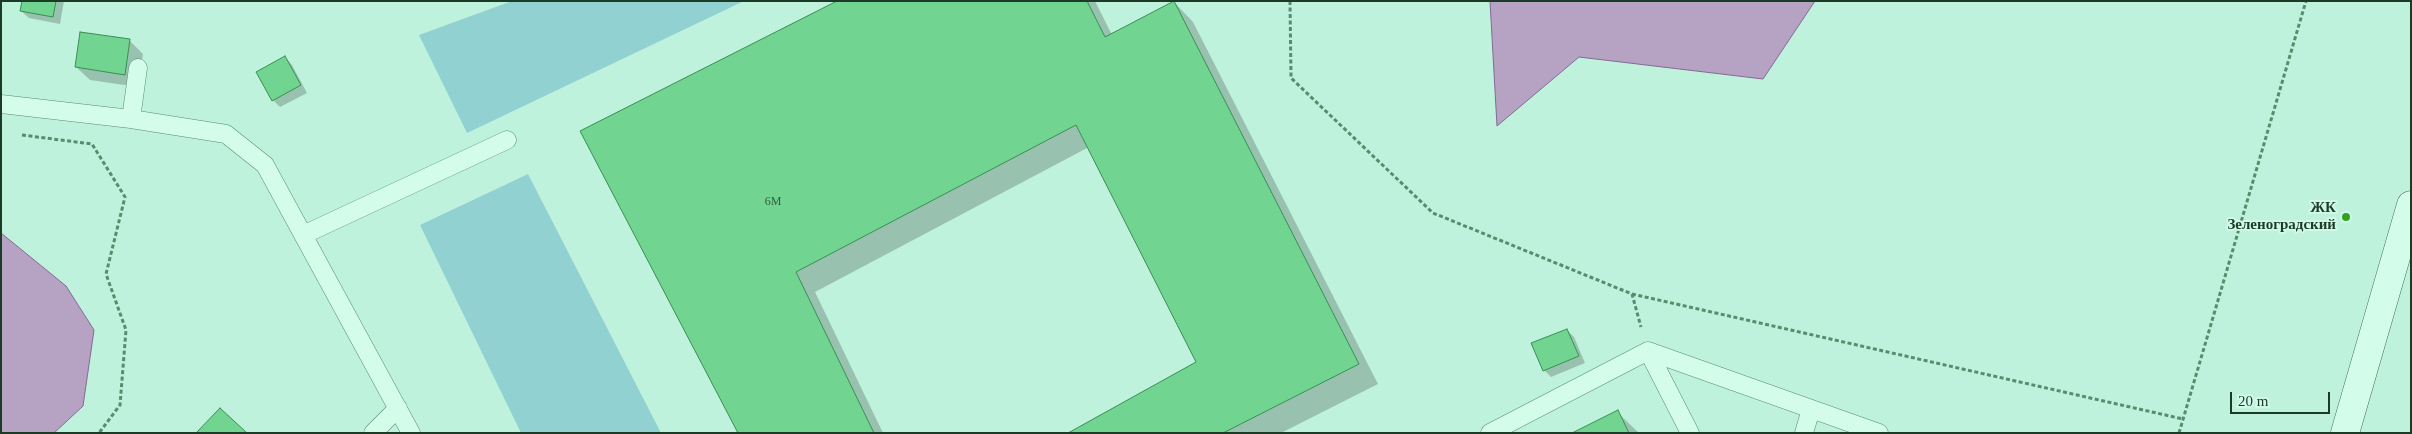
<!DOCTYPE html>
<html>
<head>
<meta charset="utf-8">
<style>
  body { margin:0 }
  #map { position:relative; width:2412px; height:434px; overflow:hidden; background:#bff2dd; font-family:"Times New Roman",serif }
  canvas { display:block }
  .frame { position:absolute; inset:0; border:2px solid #1c3b27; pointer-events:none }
  .scale { position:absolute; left:2230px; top:392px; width:100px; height:22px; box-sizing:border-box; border:2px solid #1c3b27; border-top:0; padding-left:6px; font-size:15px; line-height:18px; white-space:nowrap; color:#1c3b27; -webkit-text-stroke:4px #cff9e8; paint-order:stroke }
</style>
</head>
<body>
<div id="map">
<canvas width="2412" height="434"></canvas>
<div class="frame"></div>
<div class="scale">20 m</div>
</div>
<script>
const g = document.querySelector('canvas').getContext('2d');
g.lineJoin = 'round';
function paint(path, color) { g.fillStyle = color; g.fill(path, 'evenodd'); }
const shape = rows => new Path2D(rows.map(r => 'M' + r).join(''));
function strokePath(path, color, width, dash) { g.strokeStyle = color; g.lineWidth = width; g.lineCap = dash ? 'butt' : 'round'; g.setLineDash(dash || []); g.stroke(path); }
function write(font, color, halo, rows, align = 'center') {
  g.font = font + ' "Times New Roman",serif'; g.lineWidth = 4; g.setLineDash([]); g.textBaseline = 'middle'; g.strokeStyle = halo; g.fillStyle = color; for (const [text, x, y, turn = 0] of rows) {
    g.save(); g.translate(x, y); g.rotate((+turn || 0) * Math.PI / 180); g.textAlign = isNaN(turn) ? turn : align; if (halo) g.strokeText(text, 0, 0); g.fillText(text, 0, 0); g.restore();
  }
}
const green = shape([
  [512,1,744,1,467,133,419,35],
  [528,174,661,433,521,433,420,225]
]);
const water = shape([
  [1490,1,1815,1,1763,79,1579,57,1497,126,1490,1],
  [1,233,66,286,94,330,83,406,54,433,1,433,1,233]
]);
const shadow = shape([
  [23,1,64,1,60,24,29,18,21,11],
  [839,1,1095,1,1112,35,1174,2,1193,22,1378,384,1281,433,1070,433,1197,363,1089,147,815,292,883,433,740,433],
  [129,40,143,54,138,87,90,80,76,67],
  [285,57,292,65,307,93,280,107,273,100],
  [1567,330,1574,337,1585,363,1551,377,1544,370],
  [1617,412,1639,433,1575,433]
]);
const building = shape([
  [22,1,56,1,53,17,20,11,22,1],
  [837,1,1087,1,1105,37,1174,1,1359,364,1223,433,1068,433,1196,362,1076,125,796,272,874,433,738,433,580,131,837,1],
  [80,32,130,39,125,75,75,67,80,32],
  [285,56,301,85,272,101,256,72,285,56],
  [1567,329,1579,356,1543,371,1531,343,1567,329],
  [220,408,247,433,196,433,220,408],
  [1618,410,1629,433,1572,433,1618,410]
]);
const path = shape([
  [1290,1,1291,78,1433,213,1632,294,1641,327],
  [22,135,92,144,125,197,106,274,126,330,120,405,99,433],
  [1632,294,2183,419],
  [2179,433,2306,1]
]);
const lane = shape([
  [1,104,131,119,226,134,265,165,411,433],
  [131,119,138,68],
  [303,235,507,140],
  [1648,351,1690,433],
  [373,433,398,408],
  [1490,433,1648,351,1879,433],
  [1804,433,1811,409]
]);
const secondary = shape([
  [2345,433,2411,205]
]);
const markers = [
  [2346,217,5,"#2fa220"]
];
const numberNames = [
  ["6М",773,202]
];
const poiNames = [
  ["ЖК",2336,208],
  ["Зеленоградский",2336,225]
];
paint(green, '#92d1d1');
paint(water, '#b6a3c3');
strokePath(water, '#846992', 1);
paint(shadow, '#0003');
paint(building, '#71d490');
strokePath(building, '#398e52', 1);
strokePath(lane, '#568d6d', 19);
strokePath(secondary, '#396e4e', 29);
strokePath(path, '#568d6d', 3, [4, 2.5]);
strokePath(lane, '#d3fceb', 18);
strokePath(secondary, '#d3fceb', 28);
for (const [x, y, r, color] of markers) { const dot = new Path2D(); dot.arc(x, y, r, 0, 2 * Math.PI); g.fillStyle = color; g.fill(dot); strokePath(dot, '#cff9e8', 2); }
write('12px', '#316141', null, numberNames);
write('bold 15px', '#1c3b27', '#cff9e8', poiNames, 'right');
</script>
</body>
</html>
